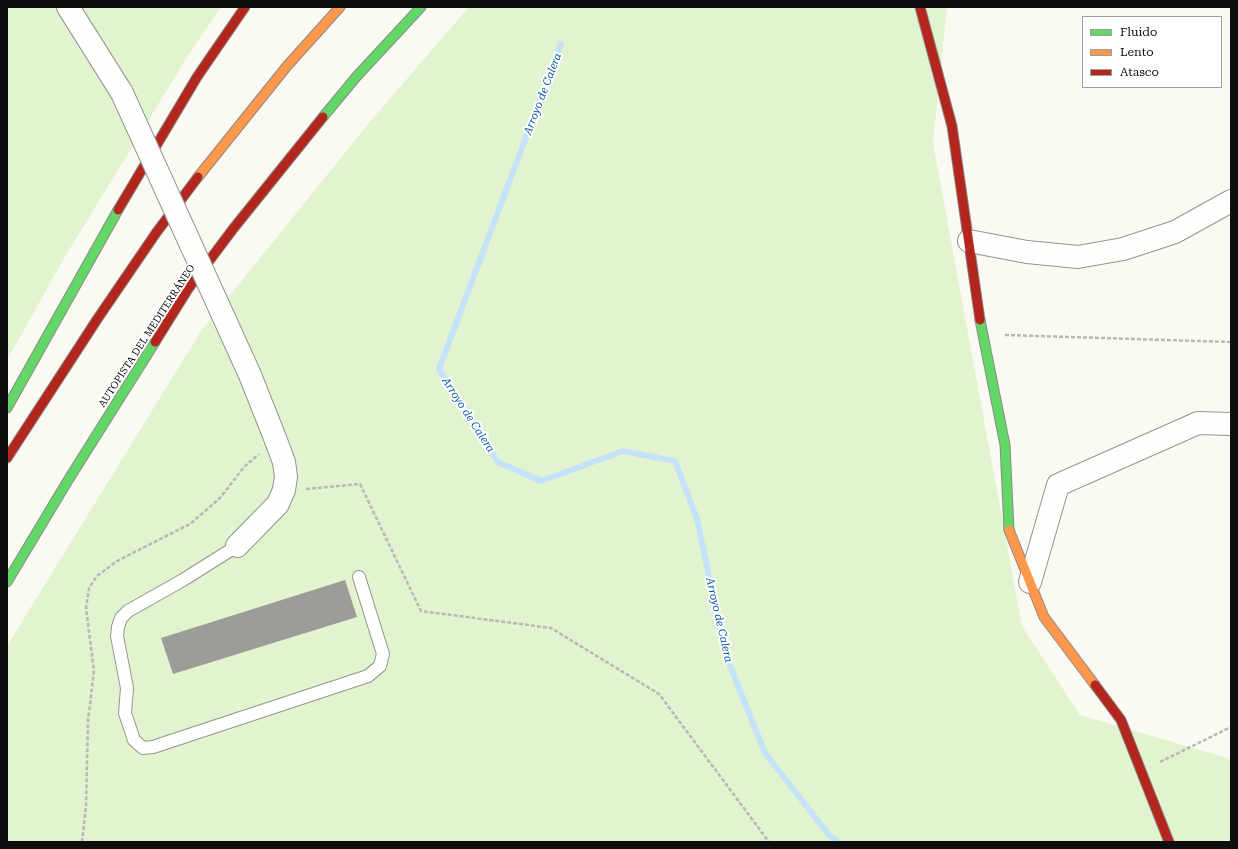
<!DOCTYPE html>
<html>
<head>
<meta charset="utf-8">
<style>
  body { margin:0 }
  #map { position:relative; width:1238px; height:849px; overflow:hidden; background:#fbfaf2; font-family:"Roboto Serif",serif }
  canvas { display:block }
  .frame { position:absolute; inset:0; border:8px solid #0e0e0e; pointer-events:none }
  .legend { position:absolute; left:1082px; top:16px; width:140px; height:72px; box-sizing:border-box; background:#fff; border:1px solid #9f9f9f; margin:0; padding:5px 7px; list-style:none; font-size:12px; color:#0e0e0e }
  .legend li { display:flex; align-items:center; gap:8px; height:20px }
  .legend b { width:20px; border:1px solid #9f9f9f }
</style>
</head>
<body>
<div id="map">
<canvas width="1238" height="849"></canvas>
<div class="frame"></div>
<ul class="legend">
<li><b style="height:5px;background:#63d668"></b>Fluido</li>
<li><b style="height:5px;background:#ff974d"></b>Lento</li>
<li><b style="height:5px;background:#b3261e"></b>Atasco</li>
</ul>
</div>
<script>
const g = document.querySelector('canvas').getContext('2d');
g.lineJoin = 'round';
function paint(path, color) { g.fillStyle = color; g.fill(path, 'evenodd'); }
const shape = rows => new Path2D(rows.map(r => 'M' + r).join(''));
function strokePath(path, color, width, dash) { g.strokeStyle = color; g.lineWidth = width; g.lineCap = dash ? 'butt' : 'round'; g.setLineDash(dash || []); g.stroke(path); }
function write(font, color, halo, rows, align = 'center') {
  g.font = font + ' "Roboto Serif",serif'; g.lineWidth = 4; g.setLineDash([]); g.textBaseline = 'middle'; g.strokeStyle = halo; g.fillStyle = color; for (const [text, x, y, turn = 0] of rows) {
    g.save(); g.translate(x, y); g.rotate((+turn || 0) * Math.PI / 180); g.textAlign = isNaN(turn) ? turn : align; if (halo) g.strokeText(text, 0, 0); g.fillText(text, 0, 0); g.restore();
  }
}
const green = shape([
  [7,7,221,7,189,54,66,255,7,360],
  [469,7,947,7,933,143,1022,626,1080,715,1231,759,1231,842,7,842,7,646,201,331,373,118]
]);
const stream = shape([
  [561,44,439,369,498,462,541,481,623,451,675,461,697,519,725,653,765,753,829,835,838,842]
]);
const building = shape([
  [345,580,357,617,173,674,161,638]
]);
const path = shape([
  [1005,335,1231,342],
  [306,489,360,484,421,611,551,628,659,694,769,842],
  [1160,762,1231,727],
  [82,842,86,806,88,721,94,671,86,608,89,588,97,576,117,561,190,524,220,498,244,467,259,454]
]);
const lane = shape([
  [237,546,183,580,128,611,121,618,118,627,117,636,127,688,125,713,134,740,143,748,153,747,368,676,380,666,383,654,359,577]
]);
const street = shape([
  [68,7,122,93],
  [969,241,1027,252,1078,257,1123,249,1175,232,1231,201],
  [237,546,278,504,284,490,286,477,284,462,275,438,250,375],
  [1030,582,1058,485,1198,423,1231,424]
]);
const fast = shape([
  [323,117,357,76,421,7],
  [980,320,1005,445,1009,530],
  [7,408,118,210],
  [7,582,67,482,155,342]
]);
const slow = shape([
  [198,177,287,66,340,7],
  [1009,530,1044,617,1095,685]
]);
const jam = shape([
  [920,7,952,126,980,320],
  [118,210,197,77,245,7],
  [155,342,188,289,233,229,323,117],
  [7,458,98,318,156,233,198,177],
  [1095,685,1121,720,1169,842]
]);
const streetBridge = shape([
  [122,93,250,375]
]);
const streetNames = [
  ["AUTOPISTA DEL MEDITERRÁNEO",147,336,-57]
];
const waterNames = [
  ["Arroyo de Calera",543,94,-69],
  ["Arroyo de Calera",468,415,57],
  ["Arroyo de Calera",719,620,77]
];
paint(green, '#e2f3cf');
strokePath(stream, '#c4e3f9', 6);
paint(building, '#9e9c98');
strokePath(lane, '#959491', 14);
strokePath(street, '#959491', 24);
strokePath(fast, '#8b8b87', 11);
strokePath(slow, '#8b8b87', 11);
strokePath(jam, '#8b8b87', 11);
strokePath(path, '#b8b8b6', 2.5, [4, 2]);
strokePath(lane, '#fefefd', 12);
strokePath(street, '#fefefd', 22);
strokePath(fast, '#63d668', 9);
strokePath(slow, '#ff974d', 9);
strokePath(jam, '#b3261e', 9);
strokePath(streetBridge, '#959491', 24, []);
strokePath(streetBridge, '#fefefd', 22);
write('10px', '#0e0e0e', '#fff', streetNames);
write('italic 11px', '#0b5bac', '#fff', waterNames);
</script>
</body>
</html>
